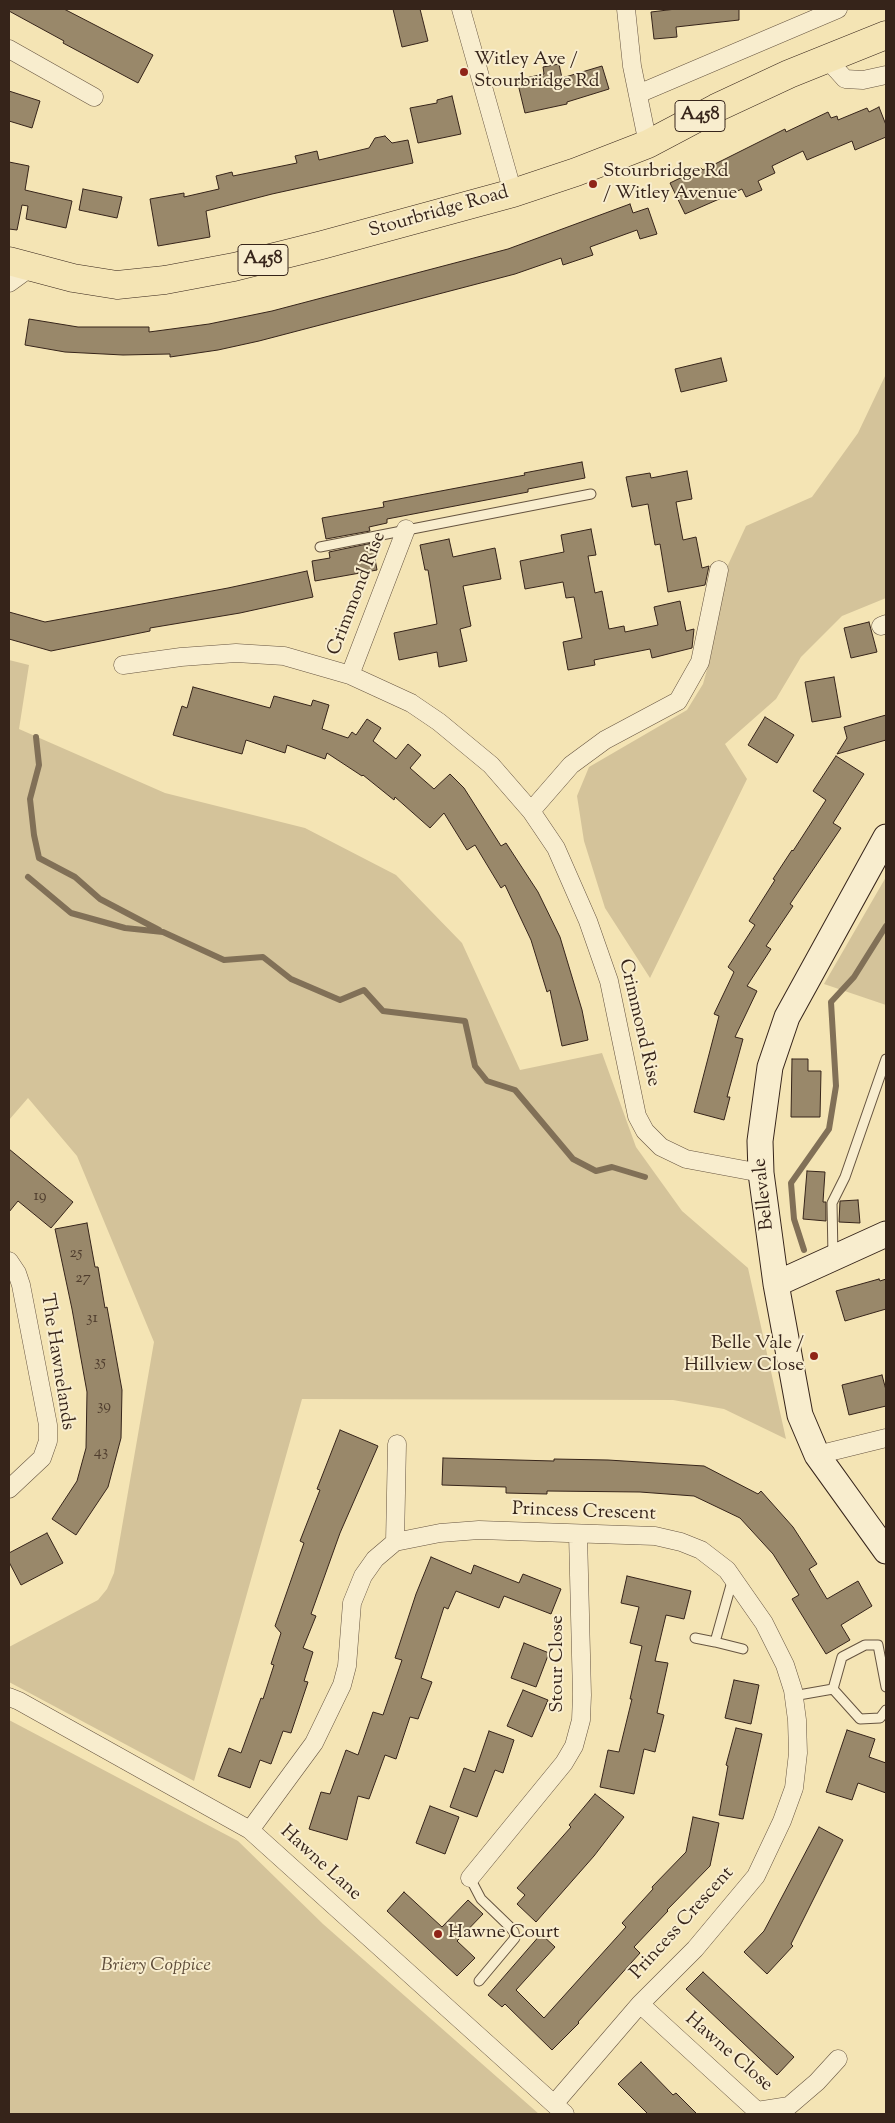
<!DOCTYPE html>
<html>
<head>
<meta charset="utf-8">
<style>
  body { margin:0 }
  #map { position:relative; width:895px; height:2123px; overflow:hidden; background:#f4e4b4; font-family:"Sorts Mill Goudy",serif }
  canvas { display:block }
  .frame { position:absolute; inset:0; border:10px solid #36241a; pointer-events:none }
</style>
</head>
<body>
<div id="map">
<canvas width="895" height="2123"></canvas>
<div class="frame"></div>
</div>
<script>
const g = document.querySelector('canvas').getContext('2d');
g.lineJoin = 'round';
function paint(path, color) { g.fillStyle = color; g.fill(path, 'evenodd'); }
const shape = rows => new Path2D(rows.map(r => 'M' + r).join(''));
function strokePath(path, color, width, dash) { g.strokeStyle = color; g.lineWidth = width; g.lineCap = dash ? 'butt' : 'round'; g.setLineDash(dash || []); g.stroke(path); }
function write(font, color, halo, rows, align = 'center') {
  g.font = font + ' "Sorts Mill Goudy",serif'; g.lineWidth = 4; g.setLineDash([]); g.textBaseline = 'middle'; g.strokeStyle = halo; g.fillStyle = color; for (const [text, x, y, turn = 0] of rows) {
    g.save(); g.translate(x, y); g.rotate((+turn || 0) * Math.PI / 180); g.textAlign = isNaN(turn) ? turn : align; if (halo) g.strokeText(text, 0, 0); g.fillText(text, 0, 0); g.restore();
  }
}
const green = shape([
  [886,374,886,598,842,616,801,657,776,699,725,744,747,779,650,978,605,908,584,841,577,796,589,767,687,710,703,684,710,659,728,565,746,526,812,497,858,433],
  [9,660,29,665,19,729,165,793,305,828,396,875,462,943,520,1070,602,1053,636,1147,682,1211,748,1268,786,1439,724,1409,673,1400,302,1399,194,1781,9,1682,9,1647,98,1600,107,1589,114,1573,154,1342,77,1156,28,1098,9,1120],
  [886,877,886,1005,824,984],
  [9,1720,238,1841,323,1924,539,2114,9,2114]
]);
const stream = shape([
  [36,737,39,765,30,799,34,835,39,858,75,877,100,899,159,930],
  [28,877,71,913,125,928,163,932,224,960,263,957,291,979,340,1000,364,990,383,1011,465,1021,475,1066,487,1081,515,1090,573,1159,596,1171,612,1167,645,1177],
  [804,1250,794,1219,791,1183,829,1129,836,1086,831,1002,854,977,886,926]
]);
const building = shape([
  [9,9,64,9,153,55,138,83,63,43,64,41,9,11,9,9],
  [393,9,420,9,428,41,402,47,393,9],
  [676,9,739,9,739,20,676,27,677,37,654,39,651,12,676,9],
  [559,64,562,78,602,66,609,89,567,102,567,104,525,113,517,80,544,74,543,67,559,64],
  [9,91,40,101,32,128,9,121,9,91],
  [452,96,461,134,418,143,410,108,437,103,437,100,452,96],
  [879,107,886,125,886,137,855,150,852,141,807,160,803,151,772,166,775,173,758,181,762,190,746,197,742,189,685,214,670,183,701,168,703,170,785,129,786,132,828,112,831,118,837,116,838,120,867,108,869,112,879,107],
  [385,136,392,143,408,140,413,163,272,194,206,211,210,237,158,246,150,199,184,193,184,197,219,189,216,176,232,172,233,176,297,163,295,156,317,151,319,160,369,148,375,138,385,136],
  [9,162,29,166,25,190,72,201,66,228,26,219,28,206,22,205,17,230,9,229,9,162],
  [83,189,122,197,117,218,79,210,83,189],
  [630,204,633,213,648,208,657,234,640,239,637,230,590,247,593,255,563,265,561,258,515,274,259,341,218,350,170,357,170,354,123,355,65,352,25,345,29,319,78,327,149,327,149,332,209,324,272,311,508,249,630,204],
  [721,358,727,381,681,392,675,369,721,358],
  [582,462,585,478,528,489,528,492,387,519,387,523,369,527,370,531,326,539,322,518,384,507,383,502,525,475,524,473,582,462],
  [687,471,692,499,676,502,683,540,696,537,702,568,709,566,705,585,668,592,660,544,655,545,648,504,632,507,626,477,650,473,651,478,687,471],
  [591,529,596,555,588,556,595,593,602,591,609,629,624,626,625,632,658,625,654,607,680,601,686,631,694,629,692,648,652,658,650,649,594,660,595,665,568,670,563,642,582,638,574,597,566,598,563,582,525,589,520,561,564,552,561,535,591,529],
  [449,539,453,557,495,548,501,579,463,586,471,626,460,629,467,661,439,667,437,652,399,660,394,633,437,624,428,570,425,570,420,545,449,539],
  [372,543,377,570,315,581,312,561,330,558,329,552,372,543],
  [307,571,313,597,240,613,150,628,150,631,51,651,9,639,9,612,45,622,228,588,307,571],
  [869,622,877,652,851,658,844,628,869,622],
  [834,677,841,717,812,722,805,682,834,677],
  [193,687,270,708,274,696,311,706,313,700,329,705,322,729,348,738,352,732,356,735,367,719,381,728,373,741,396,759,408,744,421,755,410,768,434,789,450,774,464,788,501,846,506,843,538,892,560,937,582,1010,588,1040,562,1046,550,990,547,992,531,940,505,885,501,888,475,845,467,850,444,813,430,828,395,797,394,800,363,775,362,776,327,753,325,759,287,745,285,753,246,740,242,754,173,735,182,706,187,708,193,687],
  [886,715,886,740,837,754,847,738,844,727,886,715],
  [765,717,794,735,777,763,748,745,765,717],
  [836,756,864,774,833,823,841,828,790,904,793,906,766,946,771,949,747,986,757,991,735,1037,743,1039,727,1097,730,1097,724,1120,694,1112,719,1016,714,1014,734,972,728,967,755,925,749,921,775,880,773,879,792,850,793,851,826,800,813,791,836,756],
  [792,1059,808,1059,808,1071,821,1071,820,1117,791,1117,792,1059],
  [9,1149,73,1202,51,1228,18,1201,9,1212,9,1149],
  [807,1171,825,1172,823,1202,826,1202,826,1221,803,1219,807,1171],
  [858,1200,860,1223,839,1222,840,1201,858,1200],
  [87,1223,95,1267,98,1267,105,1308,107,1307,122,1390,121,1438,108,1487,76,1535,52,1519,77,1481,86,1448,87,1392,72,1309,55,1229,87,1223],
  [879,1279,880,1281,886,1279,886,1309,845,1321,836,1291,879,1279],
  [882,1375,886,1390,886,1406,849,1415,842,1385,882,1375],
  [340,1430,378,1446,340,1533,311,1614,316,1616,303,1648,313,1652,304,1681,308,1682,291,1733,283,1731,271,1764,260,1760,250,1788,218,1776,229,1748,241,1753,261,1698,263,1699,274,1665,271,1664,281,1633,275,1626,304,1543,300,1541,320,1490,317,1489,340,1430],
  [443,1458,554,1461,554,1459,608,1460,704,1466,758,1494,761,1491,793,1527,817,1564,809,1569,827,1599,858,1581,872,1606,841,1625,850,1640,826,1654,792,1599,799,1595,773,1554,740,1518,694,1496,640,1492,547,1491,547,1494,506,1493,506,1487,442,1485,443,1458],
  [47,1533,63,1563,21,1585,9,1562,9,1553,47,1533],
  [431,1557,471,1574,474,1565,519,1583,523,1574,561,1589,551,1614,504,1596,499,1608,456,1591,448,1609,444,1607,421,1678,432,1682,418,1719,410,1717,396,1759,385,1755,369,1799,358,1796,347,1840,309,1829,321,1792,330,1794,346,1750,358,1755,373,1712,383,1715,402,1660,395,1658,416,1594,431,1557],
  [627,1576,691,1591,684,1619,666,1615,655,1661,668,1663,657,1713,664,1715,655,1752,644,1749,634,1794,600,1787,608,1750,619,1752,632,1699,630,1699,642,1646,630,1643,639,1607,621,1603,627,1576],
  [524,1643,549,1653,536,1687,511,1678,524,1643],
  [734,1680,759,1685,751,1724,725,1718,734,1680],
  [523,1690,548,1700,532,1737,507,1726,523,1690],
  [736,1728,762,1734,743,1819,719,1815,728,1766,726,1765,736,1728],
  [847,1730,875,1739,869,1757,886,1763,886,1793,858,1783,852,1800,826,1792,847,1730],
  [489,1731,514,1740,503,1773,495,1770,477,1817,450,1807,464,1768,475,1772,489,1731],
  [595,1794,624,1817,594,1856,536,1922,517,1904,525,1895,517,1888,571,1827,569,1825,595,1794],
  [430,1806,459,1817,445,1854,416,1843,430,1806],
  [693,1817,719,1823,710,1866,667,1910,668,1911,634,1947,640,1953,578,2022,579,2023,552,2050,505,2004,502,2007,488,1995,541,1934,555,1947,516,1990,544,2018,626,1927,622,1923,653,1889,652,1887,686,1852,693,1817],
  [819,1827,843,1840,791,1944,793,1946,767,1974,744,1952,764,1931,819,1827],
  [404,1892,442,1927,468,1900,483,1914,457,1941,475,1958,457,1976,387,1911,404,1892],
  [703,1972,794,2057,777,2075,686,1989,703,1972],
  [641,2062,673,2095,676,2093,697,2114,648,2114,618,2084,641,2062]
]);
const lane = shape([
  [320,547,591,494],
  [833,1256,832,1203,845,1177,886,1059],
  [733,1578,715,1642,743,1649],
  [695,1638,715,1642],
  [833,1689,842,1657,865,1645,878,1645,886,1687],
  [833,1689,860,1719,880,1718,886,1710],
  [793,1696,833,1689],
  [470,1878,481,1899,509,1926,514,1932,515,1938,479,1981]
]);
const street = shape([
  [461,9,513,193],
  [626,9,632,66,648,144],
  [9,49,94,97],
  [827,59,845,79,863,80,886,75],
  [638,94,838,9],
  [9,283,31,267],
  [881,626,886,624],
  [123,665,181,657,236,653,284,656,350,675,411,703,439,722,491,765,531,811,556,848,588,921,609,981,637,1116,645,1131,661,1147,686,1159,761,1173],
  [350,675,406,529],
  [531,811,571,765,605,740,678,701,700,662,719,570],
  [9,1261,17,1273,21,1285,48,1425,48,1441,42,1458,9,1489],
  [817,1455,886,1438],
  [395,1542,397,1444],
  [9,1697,19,1701,250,1830,565,2114],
  [250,1830,314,1743,342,1685,347,1666,352,1603,363,1576,375,1559,395,1542,440,1533,479,1530,655,1536,681,1542,701,1550,727,1570,764,1623,785,1665,793,1690,797,1720,798,1753,794,1788,782,1821,756,1876,695,1949,640,2004,554,2104],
  [470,1878,564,1763,574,1746,581,1720,582,1695,578,1534],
  [640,2004,757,2111,789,2106,817,2082,838,2059]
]);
const secondary = shape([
  [886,837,787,1017,770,1067,760,1141,761,1173,776,1284,800,1415,817,1455,886,1551],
  [776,1284,886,1234]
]);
const highway = shape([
  [9,261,73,278,117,285,165,280,234,267,322,245,513,193,576,172,648,144,716,108,789,74,886,35]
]);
const markers = [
  [464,72,5,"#8f2418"],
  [593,184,5,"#8f2418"],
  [814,1356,5,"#8f2418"],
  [438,1934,5,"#8f2418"]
];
const numberNames = [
  ["19",40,1197],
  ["25",76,1254],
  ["27",83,1279],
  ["31",92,1319],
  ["35",100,1363],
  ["39",104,1407],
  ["43",101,1453]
];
const shields = [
  [700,116,50],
  [263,260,50]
];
const shieldNames = [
  ["A458",700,116],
  ["A458",263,260]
];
const poiNames = [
  ["Witley Ave /",474,61],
  ["Stourbridge Rd",474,83],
  ["Stourbridge Rd",603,173],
  ["/ Witley Avenue",603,195],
  ["Belle Vale /",804,1345,"right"],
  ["Hillview Close",804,1367,"right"],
  ["Hawne Court",448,1934]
];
const streetNames = [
  ["Stourbridge Road",439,213,-16],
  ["Crimmond Rise",358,594,-69],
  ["Crimmond Rise",638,1023,77],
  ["Bellevale",765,1194,-96],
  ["The Hawnelands",56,1362,81],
  ["Princess Crescent",584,1513,2],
  ["Stour Close",559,1664,-90],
  ["Hawne Lane",320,1864,42],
  ["Princess Crescent",683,1924,-48],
  ["Hawne Close",728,2053,41]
];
const parkNames = [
  ["Briery Coppice",156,1967]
];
paint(green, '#d4c39a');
strokePath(stream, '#817057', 6);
paint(building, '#99886a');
strokePath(building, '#36241a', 1);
strokePath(lane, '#665440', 11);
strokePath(street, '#665440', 19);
strokePath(secondary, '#36241a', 27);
strokePath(highway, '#36241a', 29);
strokePath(lane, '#f8edce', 9);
strokePath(street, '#f8edce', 18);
strokePath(secondary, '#f8edce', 25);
strokePath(highway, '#f4e4b4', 28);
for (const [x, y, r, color] of markers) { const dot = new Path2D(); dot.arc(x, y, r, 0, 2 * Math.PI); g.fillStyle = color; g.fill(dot); strokePath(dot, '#f8edce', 2); }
write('16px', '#4f3d2e', null, numberNames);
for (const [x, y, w] of shields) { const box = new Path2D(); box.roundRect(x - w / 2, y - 15.5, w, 31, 4); g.fillStyle = '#f8edce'; g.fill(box); strokePath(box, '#36241a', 1); }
write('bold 18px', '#36241a', null, shieldNames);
write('19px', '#36241a', '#f8edce', poiNames, 'left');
write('19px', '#36241a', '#f8edce', streetNames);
write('italic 19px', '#5e4c3a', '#f8edce', parkNames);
</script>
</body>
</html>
